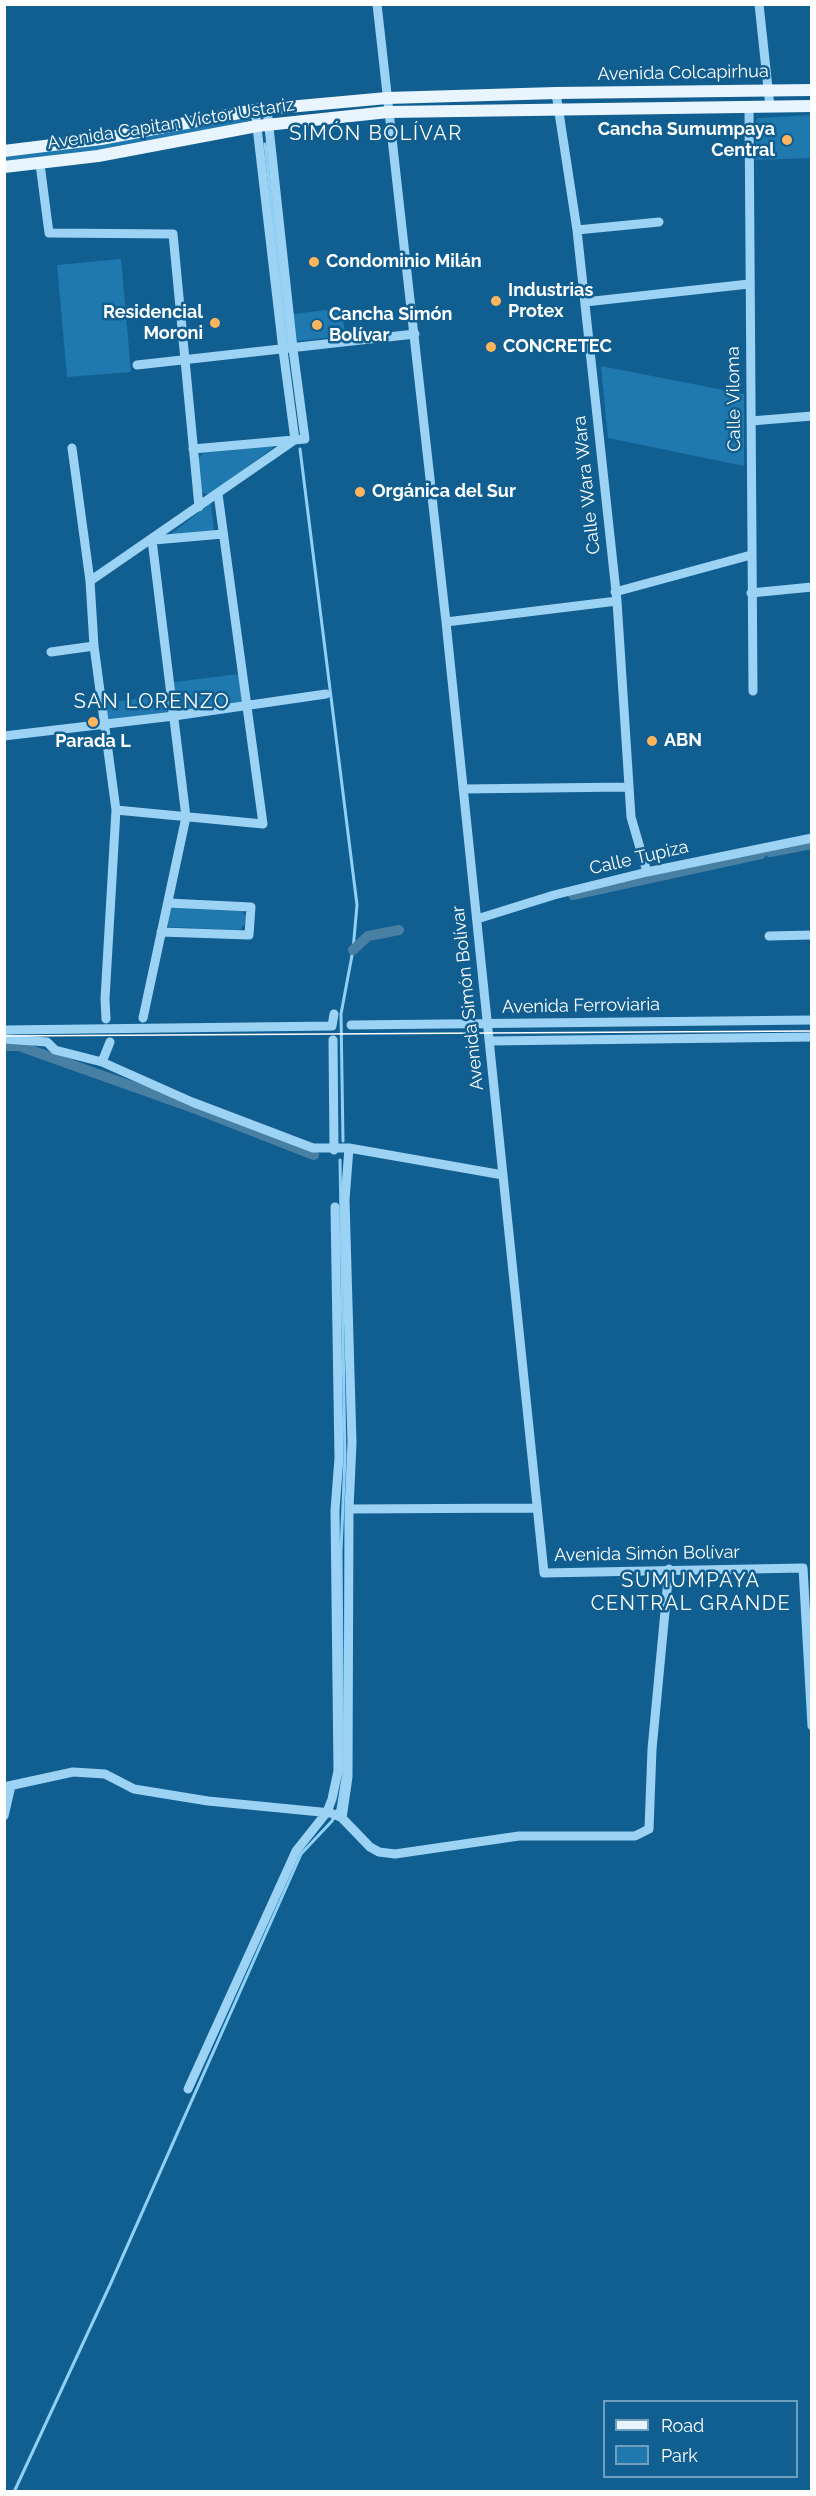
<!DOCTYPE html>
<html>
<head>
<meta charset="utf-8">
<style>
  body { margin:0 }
  #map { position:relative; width:816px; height:2496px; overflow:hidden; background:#115e91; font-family:Raleway,sans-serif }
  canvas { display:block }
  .frame { position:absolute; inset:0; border:6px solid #fff; pointer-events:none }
  .legend { position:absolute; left:603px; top:2400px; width:195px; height:78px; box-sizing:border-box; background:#115e91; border:2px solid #709ebd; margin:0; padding:8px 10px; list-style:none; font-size:18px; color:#fff }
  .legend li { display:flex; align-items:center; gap:12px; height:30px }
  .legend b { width:30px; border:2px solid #709ebd }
</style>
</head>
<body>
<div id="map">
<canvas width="816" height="2496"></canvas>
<div class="frame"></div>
<ul class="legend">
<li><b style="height:8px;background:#e8f5ff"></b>Road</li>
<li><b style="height:16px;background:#1f78ae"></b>Park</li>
</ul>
</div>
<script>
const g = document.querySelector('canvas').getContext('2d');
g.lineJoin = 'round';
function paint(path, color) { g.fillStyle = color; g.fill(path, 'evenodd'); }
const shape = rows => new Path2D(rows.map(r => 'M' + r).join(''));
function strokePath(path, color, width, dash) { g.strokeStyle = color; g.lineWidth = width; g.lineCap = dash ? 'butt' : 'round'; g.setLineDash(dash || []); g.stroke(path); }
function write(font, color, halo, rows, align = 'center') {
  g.font = font + ' Raleway,sans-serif'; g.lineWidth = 5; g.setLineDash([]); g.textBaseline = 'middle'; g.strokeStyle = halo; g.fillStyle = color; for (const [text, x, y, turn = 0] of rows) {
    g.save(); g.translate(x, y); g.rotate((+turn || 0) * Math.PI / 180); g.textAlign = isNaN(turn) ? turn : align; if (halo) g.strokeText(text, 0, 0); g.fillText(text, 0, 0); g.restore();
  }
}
const green = shape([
  [811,115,811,158,755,160,756,121,758,118],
  [250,117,250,123,88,153,5,162,5,156,77,148],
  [121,259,131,372,67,377,57,265],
  [342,308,345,336,296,341,293,314],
  [601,366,744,394,744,466,608,438],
  [271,446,273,448,209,495,202,492,198,459,203,453],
  [211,503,214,532,170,538,171,534],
  [239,674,242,704,178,712,174,682],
  [167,695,169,712,106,720,104,703],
  [175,906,240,909,246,916,246,923,240,930,169,927,167,923,169,909]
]);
const stream = shape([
  [265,144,287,343],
  [300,449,357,905,353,950,341,1014,343,1141],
  [14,2492,110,2285,301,1854,332,1821,338,1809,343,1777,341,1551,345,1457,340,1160]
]);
const canal = shape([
  [770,852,812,844],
  [573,895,761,854],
  [353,950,368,936,399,930],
  [4,1046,19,1046,196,1109,314,1155]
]);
const minor = shape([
  [377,4,446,622,544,1573,803,1568,812,1726],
  [759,4,770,107],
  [556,93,577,230,617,601,631,817,647,872],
  [749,107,753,691],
  [255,110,283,350,295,440],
  [40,164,49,233,173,234,199,507],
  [577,230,659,222],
  [585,302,749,284],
  [137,365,415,334],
  [751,421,812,416],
  [72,448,90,581,94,646,116,810,105,999,106,1019],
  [193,449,305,439,293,349,267,109],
  [154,540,223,534],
  [90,581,293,441],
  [615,592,751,555],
  [751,593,812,587],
  [446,622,617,601],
  [51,652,94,646],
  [4,736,174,716,326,694],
  [463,789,628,787],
  [116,810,263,824,218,494],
  [477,919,554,895,647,872,812,838],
  [161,932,249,935,251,907,168,903],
  [769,936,812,935],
  [143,1018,186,817,152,540],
  [351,1025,812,1020],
  [4,1030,332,1026,334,1014],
  [4,1039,47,1042,55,1050,102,1062,192,1102,313,1148,349,1148,503,1175],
  [333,1040,334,1150],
  [489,1041,812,1037],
  [102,1062,110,1042],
  [349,1509,536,1508],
  [4,1787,73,1772,105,1774,134,1789,208,1801,331,1813,342,1818,370,1847,379,1852,395,1854,519,1836,635,1836,649,1829,652,1749,669,1569],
  [4,1816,11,1786],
  [342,1818,348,1777,349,1509,352,1443,345,1200,349,1148],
  [188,2089,296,1851,327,1812,332,1799,338,1771,335,1510,339,1458,335,1207]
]);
const major = shape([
  [4,151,101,139,255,110,387,98,556,93,812,90],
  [4,167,98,156,257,126,388,112,812,106]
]);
const tram = shape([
  [4,1036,812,1031]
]);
const markers = [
  [787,140,6,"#ffb55e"],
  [314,262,6,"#ffb55e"],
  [496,301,6,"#ffb55e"],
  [215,323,6,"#ffb55e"],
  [317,325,6,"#ffb55e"],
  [491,347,6,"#ffb55e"],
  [360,492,6,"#ffb55e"],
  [93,722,6,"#ffb55e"],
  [652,741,6,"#ffb55e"]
];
const streetNames = [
  ["Avenida Colcapirhua",683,73,-1],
  ["Avenida Capitan Víctor Ustariz",171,124,-9],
  ["Calle Viloma",734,399,-91],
  ["Calle Wara Wara",587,485,-96],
  ["Calle Tupiza",639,858,-13],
  ["Avenida Simón Bolívar",468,998,-96],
  ["Avenida Ferroviaria",581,1006,-1],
  ["Avenida Simón Bolívar",647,1554,-1]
];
const poiNames = [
  ["Cancha Sumumpaya",775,130,"right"],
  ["Central",775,151,"right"],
  ["Condominio Milán",326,262],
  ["Industrias",508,291],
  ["Protex",508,312],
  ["Residencial",203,313,"right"],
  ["Moroni",203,334,"right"],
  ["Cancha Simón",329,315],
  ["Bolívar",329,336],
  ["CONCRETEC",503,347],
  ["Orgánica del Sur",372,492],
  ["ABN",664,741],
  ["Parada L",93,742,"center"]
];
const neighbourhoodNames = [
  ["SIMÓN BOLÍVAR",376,134],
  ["SAN LORENZO",152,702],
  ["SUMUMPAYA",691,1581],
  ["CENTRAL GRANDE",691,1604]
];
paint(green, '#1f78ae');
strokePath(stream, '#8ed0f6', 3);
strokePath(canal, '#4880a4', 10);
strokePath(minor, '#9cd2f3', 9);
strokePath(major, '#e8f5ff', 12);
strokePath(tram, '#fff', 1.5);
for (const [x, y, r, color] of markers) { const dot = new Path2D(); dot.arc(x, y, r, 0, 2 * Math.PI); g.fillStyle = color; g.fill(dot); strokePath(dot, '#115e91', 2); }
write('18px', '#fff', '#115e91', streetNames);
write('bold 18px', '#fff', '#115e91', poiNames, 'left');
g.letterSpacing = '1.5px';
write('20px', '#fff', '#115e91', neighbourhoodNames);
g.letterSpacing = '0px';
</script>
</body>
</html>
